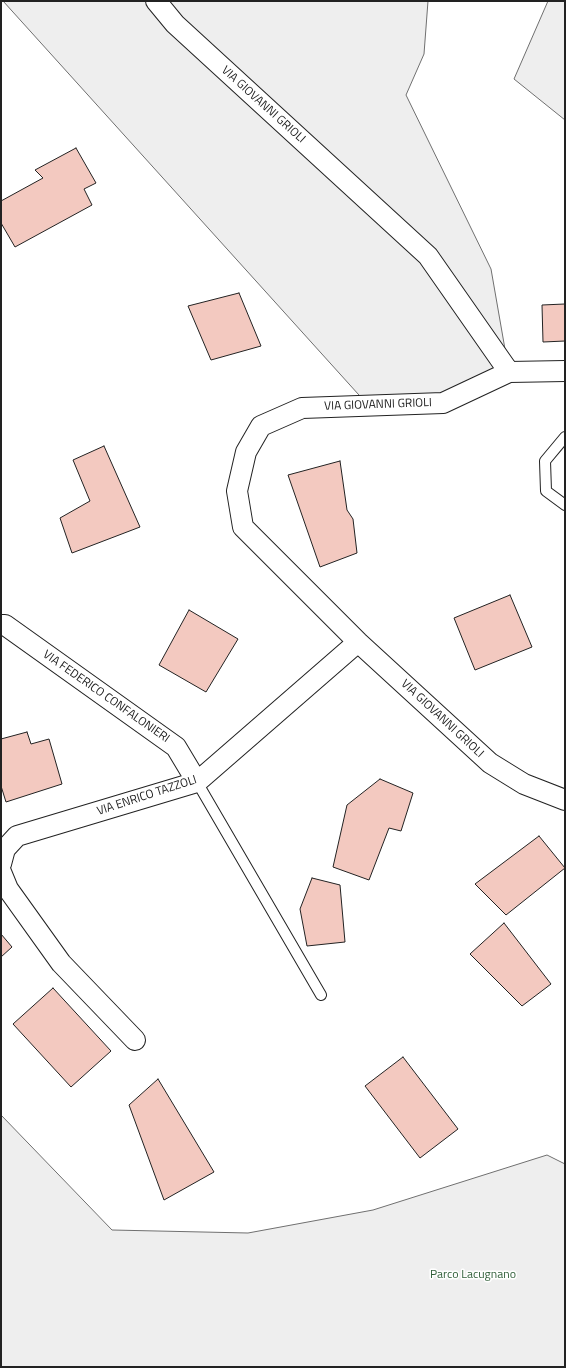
<!DOCTYPE html>
<html>
<head>
<meta charset="utf-8">
<style>
  body { margin:0 }
  #map { position:relative; width:566px; height:1368px; overflow:hidden; background:#fff; font-family:"Titillium Web",sans-serif }
  canvas { display:block }
  .frame { position:absolute; inset:0; border:2px solid #222; pointer-events:none }
</style>
</head>
<body>
<div id="map">
<canvas width="566" height="1368"></canvas>
<div class="frame"></div>
</div>
<script>
const g = document.querySelector('canvas').getContext('2d');
g.lineJoin = 'round';
function paint(path, color) { g.fillStyle = color; g.fill(path, 'evenodd'); }
const shape = rows => new Path2D(rows.map(r => 'M' + r).join(''));
function strokePath(path, color, width, dash) { g.strokeStyle = color; g.lineWidth = width; g.lineCap = dash ? 'butt' : 'round'; g.setLineDash(dash || []); g.stroke(path); }
function write(font, color, halo, rows, align = 'center') {
  g.font = font + ' "Titillium Web",sans-serif'; g.lineWidth = 3; g.setLineDash([]); g.textBaseline = 'middle'; g.strokeStyle = halo; g.fillStyle = color; for (const [text, x, y, turn = 0] of rows) {
    g.save(); g.translate(x, y); g.rotate((+turn || 0) * Math.PI / 180); g.textAlign = isNaN(turn) ? turn : align; if (halo) g.strokeText(text, 0, 0); g.fillText(text, 0, 0); g.restore();
  }
}
const green = shape([
  [3,1,428,1,424,54,406,95,491,269,509,372,443,403,368,405,3,1],
  [548,1,565,1,565,120,514,79,548,1],
  [1,1115,112,1230,248,1233,373,1210,547,1155,565,1164,565,1367,1,1367,1,1115]
]);
const building = shape([
  [76,148,96,183,84,189,92,205,15,247,1,223,1,201,43,178,35,170,76,148],
  [239,293,261,346,211,360,188,306,239,293],
  [565,304,565,341,543,342,542,305,565,304],
  [104,446,140,527,72,553,60,518,90,501,73,460,104,446],
  [340,461,347,510,353,519,357,553,320,567,288,475,340,461],
  [510,595,532,647,475,670,454,618,510,595],
  [189,610,238,639,206,692,159,665,189,610],
  [27,732,31,744,49,739,62,784,6,802,1,786,1,739,27,732],
  [380,779,413,793,401,831,389,828,369,880,333,867,347,805,380,779],
  [539,836,565,868,506,915,475,884,539,836],
  [312,878,340,885,345,942,307,946,300,909,312,878],
  [504,923,551,984,522,1006,470,954,504,923],
  [1,934,12,947,1,957,1,934],
  [53,988,111,1051,71,1087,13,1024,53,988],
  [403,1057,458,1129,420,1158,365,1086,403,1057],
  [158,1079,214,1172,164,1200,129,1105,158,1079]
]);
const lane = shape([
  [565,437,545,461,546,491,565,505],
  [197,782,321,995]
]);
const street = shape([
  [156,1,175,24,428,256,509,372,443,403,302,408,261,426,246,452,237,491,243,527,358,642,490,763,524,784,565,800],
  [509,372,565,371],
  [1,625,5,625,176,747,197,782],
  [1,864,5,849,17,836,197,782,358,642],
  [1,872,8,889,61,963,135,1040]
]);
const streetNames = [
  ["VIA GIOVANNI GRIOLI",263,105,42],
  ["VIA GIOVANNI GRIOLI",378,405,-2],
  ["VIA FEDERICO CONFALONIERI",106,697,35],
  ["VIA GIOVANNI GRIOLI",442,719,43],
  ["VIA ENRICO TAZZOLI",147,796,-18]
];
const parkNames = [
  ["Parco Lacugnano",473,1275]
];
paint(green, '#eee');
strokePath(green, '#6f6f6f', 1);
paint(building, '#f3c9c0');
strokePath(building, '#222', 1);
strokePath(lane, '#222', 12);
strokePath(street, '#222', 22);
strokePath(lane, '#fff', 10);
strokePath(street, '#fff', 20);
write('12px', '#222', '#fff', streetNames);
write('12px', '#2f5e38', '#fff', parkNames);
</script>
</body>
</html>
